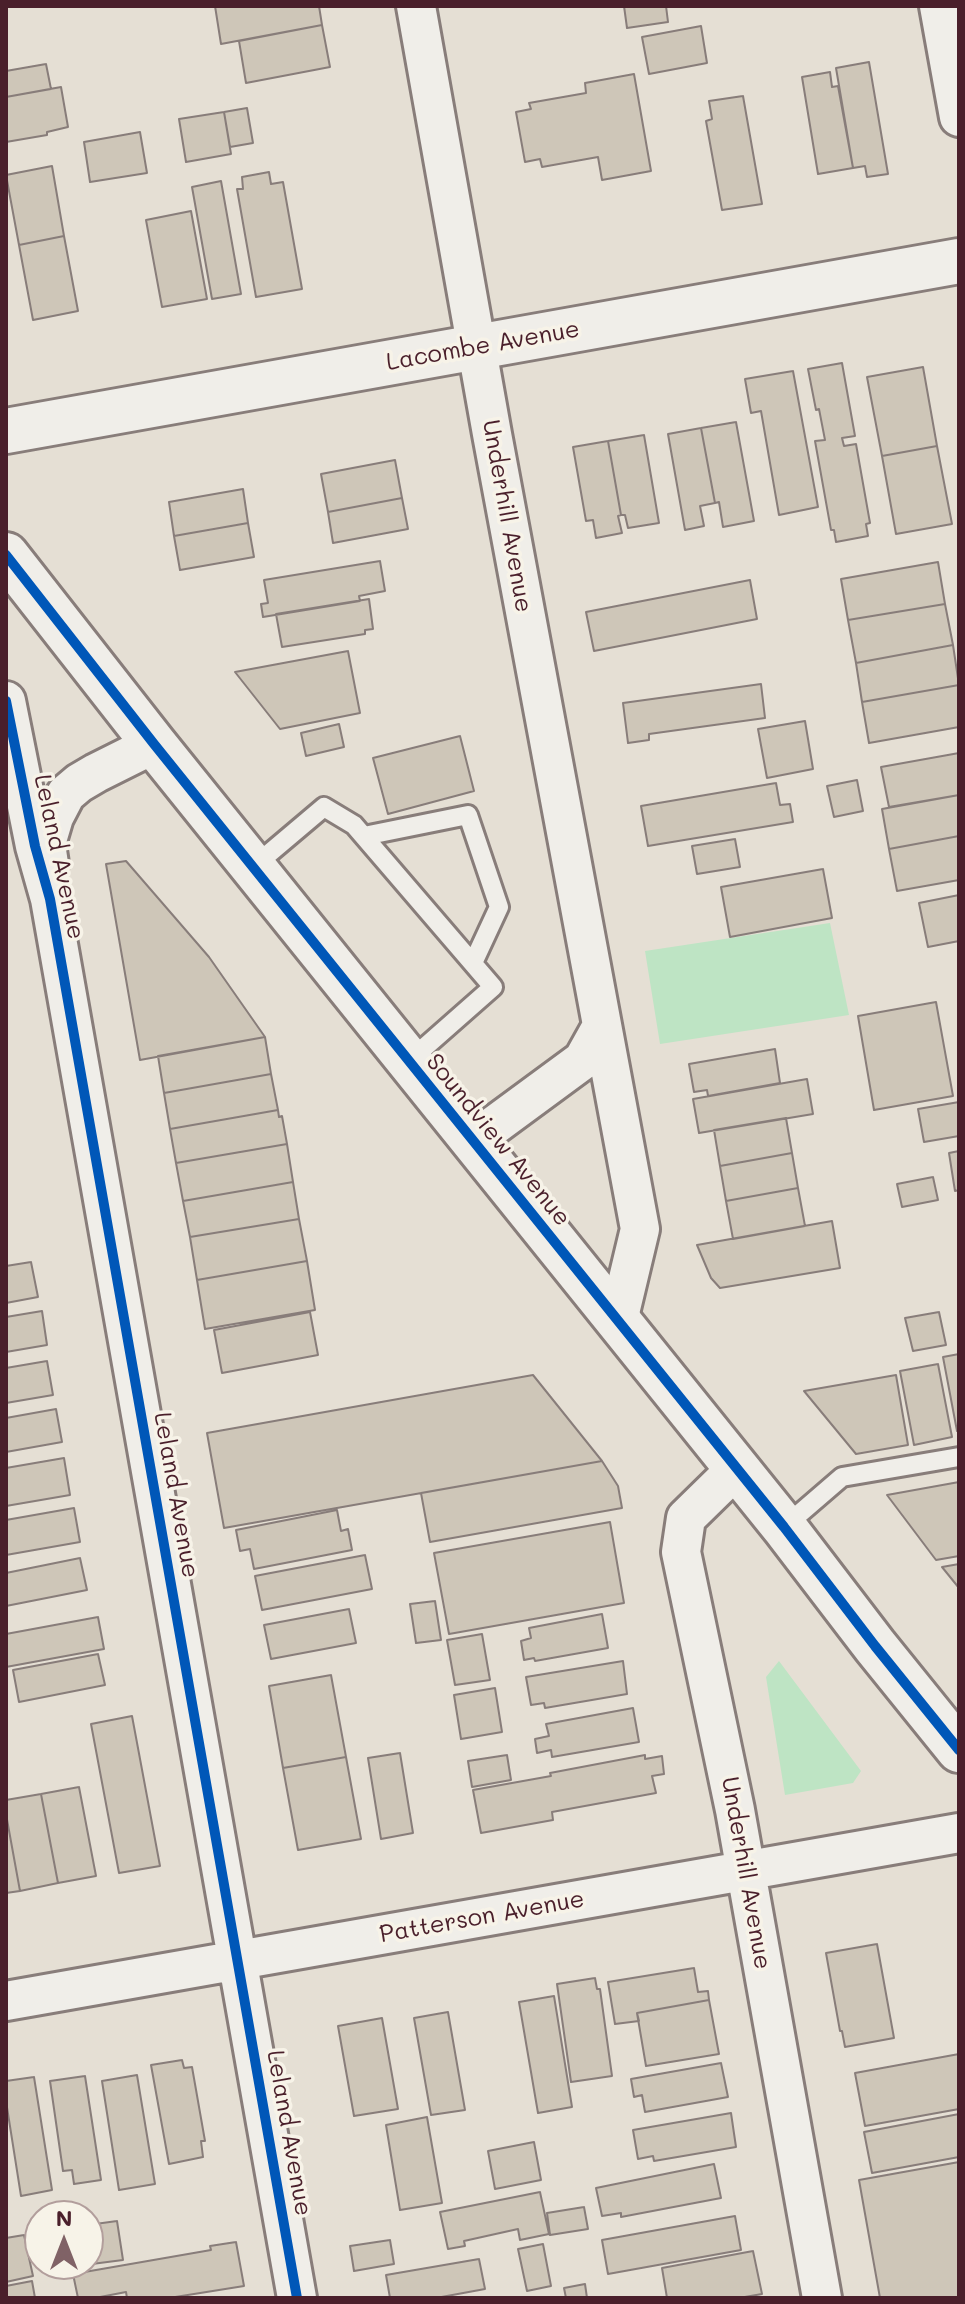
<!DOCTYPE html>
<html>
<head>
<meta charset="utf-8">
<style>
  body { margin:0 }
  #map { position:relative; width:965px; height:2304px; overflow:hidden; background:#e5dfd4; font-family:Mali,sans-serif }
  canvas { display:block }
  .frame { position:absolute; inset:0; border:8px solid #4a1f2b; pointer-events:none }
  .north { position:absolute; left:24px; top:2200px; width:80px; height:80px; box-sizing:border-box; background:#f7f3e8; border:2px solid #b29e9c; border-radius:50%; rotate:0deg; font-size:22px; font-weight:700; line-height:32px; text-align:center; color:#4a1f2b }
  .north::after { content:''; display:block; margin:auto; width:28px; height:36px; background:#806266; clip-path:polygon(50% 0,100% 100%,50% 72%,0 100%) }
</style>
</head>
<body>
<div id="map">
<canvas width="965" height="2304"></canvas>
<div class="frame"></div>
<div class="north">N</div>
</div>
<script>
const g = document.querySelector('canvas').getContext('2d');
g.lineJoin = 'round';
function paint(path, color) { g.fillStyle = color; g.fill(path, 'evenodd'); }
const shape = rows => new Path2D(rows.map(r => 'M' + r).join(''));
function strokePath(path, color, width, dash) { g.strokeStyle = color; g.lineWidth = width; g.lineCap = dash ? 'butt' : 'round'; g.setLineDash(dash || []); g.stroke(path); }
function write(font, color, halo, rows, align = 'center') {
  g.font = font + ' Mali,sans-serif'; g.lineWidth = 7; g.setLineDash([]); g.textBaseline = 'middle'; g.strokeStyle = halo; g.fillStyle = color; for (const [text, x, y, turn = 0] of rows) {
    g.save(); g.translate(x, y); g.rotate((+turn || 0) * Math.PI / 180); g.textAlign = isNaN(turn) ? turn : align; if (halo) g.strokeText(text, 0, 0); g.fillText(text, 0, 0); g.restore();
  }
}
const green = shape([
  [830,923,849,1015,660,1044,645,951],
  [779,1661,861,1771,853,1783,785,1795,766,1677]
]);
const building = shape([
  [215,6,319,6,322,25,221,44,215,6],
  [624,6,666,6,668,22,627,28,624,6],
  [322,25,330,67,246,83,239,41,322,25],
  [701,26,707,63,649,74,642,37,701,26],
  [869,62,888,174,867,177,865,166,853,168,836,68,869,62],
  [46,64,51,89,6,97,6,71,46,64],
  [830,72,832,87,838,86,853,168,818,174,802,77,830,72],
  [634,74,651,171,602,180,598,157,542,167,540,159,525,162,516,112,531,109,529,103,586,93,585,83,634,74],
  [61,87,68,127,47,132,47,135,6,142,6,97,61,87],
  [743,96,762,204,722,210,706,121,712,119,709,101,743,96],
  [247,108,253,143,230,147,224,112,247,108],
  [224,112,231,154,186,162,179,119,224,112],
  [140,132,147,173,90,182,84,142,140,132],
  [52,166,64,236,19,245,6,175,52,166],
  [269,172,271,184,283,182,302,289,256,297,237,189,243,189,242,177,269,172],
  [221,181,241,294,212,299,192,187,221,181],
  [191,211,207,299,162,307,146,220,191,211],
  [64,236,78,311,33,320,19,245,64,236],
  [842,363,855,436,842,438,844,446,856,444,870,523,866,524,868,536,836,542,834,530,831,530,815,441,825,440,819,409,816,410,808,369,842,363],
  [923,367,937,446,882,456,867,377,923,367],
  [793,371,818,507,779,515,761,411,751,413,745,379,793,371],
  [736,422,754,521,723,527,719,502,715,503,701,428,736,422],
  [701,428,715,503,700,506,704,526,685,530,668,434,701,428],
  [644,435,659,523,628,528,625,515,621,515,608,441,644,435],
  [608,441,621,515,618,516,622,533,596,538,593,520,586,521,573,447,608,441],
  [937,446,952,524,896,534,882,456,937,446],
  [395,460,402,498,328,512,321,474,395,460],
  [243,489,248,523,174,536,169,502,243,489],
  [402,498,408,529,333,543,328,512,402,498],
  [248,523,254,557,180,570,174,536,248,523],
  [380,561,385,591,359,596,360,601,263,617,261,604,268,603,264,580,380,561],
  [938,562,945,604,848,620,841,579,938,562],
  [750,580,757,619,594,651,586,612,750,580],
  [369,599,373,629,365,630,365,634,282,647,276,614,369,599],
  [945,604,953,645,856,663,848,620,945,604],
  [953,645,959,685,862,702,856,663,953,645],
  [348,651,360,713,280,729,235,672,348,651],
  [761,684,765,718,649,734,649,740,628,743,623,703,761,684],
  [959,685,959,727,869,743,862,702,959,685],
  [805,721,813,769,767,778,758,729,805,721],
  [339,724,344,747,306,756,301,733,339,724],
  [460,736,474,791,388,814,373,758,460,736],
  [959,753,959,795,889,807,881,767,959,753],
  [857,780,863,811,834,817,827,786,857,780],
  [776,783,780,805,790,804,793,822,648,846,641,806,776,783],
  [959,795,959,836,889,849,882,809,959,795],
  [959,836,959,880,897,891,889,849,959,836],
  [735,839,740,867,697,874,692,846,735,839],
  [126,861,209,957,265,1037,140,1060,106,864,126,861],
  [823,869,832,918,730,937,721,887,823,869],
  [959,895,959,941,928,947,919,903,959,895],
  [936,1002,953,1096,874,1110,858,1016,936,1002],
  [265,1037,271,1074,164,1093,158,1056,265,1037],
  [775,1049,780,1083,708,1096,707,1090,694,1092,689,1064,775,1049],
  [271,1074,278,1110,170,1129,164,1093,271,1074],
  [807,1079,813,1114,699,1133,693,1099,807,1079],
  [959,1102,959,1136,924,1142,918,1109,959,1102],
  [278,1110,279,1117,282,1116,287,1144,176,1163,170,1129,278,1110],
  [786,1118,792,1153,720,1166,714,1130,786,1118],
  [287,1144,293,1182,183,1201,176,1163,287,1144],
  [959,1151,959,1190,955,1191,949,1153,959,1151],
  [792,1153,798,1188,726,1201,720,1166,792,1153],
  [933,1177,938,1200,902,1207,897,1184,933,1177],
  [293,1182,299,1219,190,1237,183,1201,293,1182],
  [798,1188,805,1226,733,1239,726,1201,798,1188],
  [299,1219,307,1261,197,1280,190,1237,299,1219],
  [832,1221,840,1268,720,1288,711,1278,697,1245,832,1221],
  [307,1261,315,1310,205,1329,197,1280,307,1261],
  [31,1262,38,1297,6,1303,6,1266,31,1262],
  [42,1311,47,1345,6,1352,6,1317,42,1311],
  [310,1312,318,1355,222,1373,214,1330,310,1312],
  [939,1312,946,1345,913,1351,905,1318,939,1312],
  [959,1354,959,1430,957,1431,943,1357,959,1354],
  [47,1361,53,1395,6,1403,6,1368,47,1361],
  [938,1364,952,1437,914,1445,900,1371,938,1364],
  [533,1375,602,1461,224,1528,207,1433,533,1375],
  [896,1375,908,1445,856,1454,804,1391,896,1375],
  [56,1409,62,1442,6,1452,6,1418,56,1409],
  [64,1458,70,1495,6,1506,6,1468,64,1458],
  [602,1461,618,1486,622,1508,430,1542,421,1493,602,1461],
  [959,1482,959,1556,936,1560,887,1495,959,1482],
  [74,1508,80,1542,6,1555,6,1520,74,1508],
  [337,1510,341,1531,348,1529,352,1550,254,1569,250,1549,240,1551,236,1530,337,1510],
  [610,1522,624,1603,449,1634,434,1553,610,1522],
  [365,1555,372,1589,262,1610,255,1576,365,1555],
  [80,1558,87,1590,6,1606,6,1573,80,1558],
  [959,1564,959,1588,942,1567,959,1564],
  [435,1601,441,1640,416,1643,410,1604,435,1601],
  [349,1609,356,1643,271,1659,264,1625,349,1609],
  [602,1614,608,1648,535,1661,534,1658,524,1660,521,1641,531,1638,529,1628,602,1614],
  [98,1617,104,1649,6,1667,6,1634,98,1617],
  [482,1634,490,1680,455,1685,447,1640,482,1634],
  [98,1654,105,1685,19,1702,13,1670,98,1654],
  [623,1661,627,1694,545,1708,544,1703,531,1705,526,1677,623,1661],
  [331,1675,346,1757,283,1768,269,1686,331,1675],
  [495,1688,502,1732,461,1739,454,1695,495,1688],
  [633,1708,639,1742,552,1757,551,1750,537,1753,535,1739,549,1736,546,1724,633,1708],
  [132,1716,160,1866,119,1873,91,1724,132,1716],
  [400,1753,413,1833,381,1839,368,1758,400,1753],
  [507,1755,511,1780,472,1787,468,1761,507,1755],
  [645,1755,645,1759,662,1756,664,1774,652,1776,656,1793,552,1812,553,1820,481,1833,473,1790,551,1776,550,1773,645,1755],
  [346,1757,361,1839,298,1850,283,1768,346,1757],
  [79,1787,96,1876,58,1883,41,1794,79,1787],
  [41,1794,58,1883,20,1891,6,1814,6,1800,41,1794],
  [6,1814,20,1891,6,1893,6,1814],
  [877,1944,894,2038,845,2047,842,2031,840,2031,826,1953,877,1944],
  [694,1968,698,1992,708,1991,709,2000,637,2013,639,2021,615,2024,608,1982,694,1968],
  [595,1978,597,1989,600,1989,612,2076,571,2082,557,1984,595,1978],
  [554,1996,572,2107,538,2113,519,2002,554,1996],
  [709,2000,719,2054,646,2066,637,2013,709,2000],
  [448,2012,465,2110,431,2115,414,2018,448,2012],
  [382,2018,398,2109,354,2116,338,2026,382,2018],
  [959,2054,959,2109,865,2126,855,2073,959,2054],
  [182,2060,184,2068,192,2067,205,2141,201,2141,203,2157,169,2164,151,2065,182,2060],
  [721,2063,728,2097,645,2112,642,2095,634,2097,631,2079,721,2063],
  [137,2075,155,2184,119,2190,102,2081,137,2075],
  [85,2076,101,2180,74,2184,72,2170,63,2171,50,2081,85,2076],
  [34,2077,52,2190,21,2196,6,2101,6,2081,34,2077],
  [731,2113,736,2147,654,2161,653,2156,638,2159,633,2130,731,2113],
  [959,2114,959,2157,872,2173,864,2132,959,2114],
  [427,2117,442,2203,400,2210,386,2125,427,2117],
  [534,2142,541,2180,495,2189,488,2151,534,2142],
  [959,2162,959,2298,880,2298,859,2180,959,2162],
  [714,2164,721,2198,621,2217,621,2213,602,2216,596,2188,714,2164],
  [540,2192,549,2234,520,2240,518,2229,464,2241,465,2246,448,2249,440,2212,540,2192],
  [584,2207,588,2229,550,2235,547,2213,584,2207],
  [735,2216,741,2250,608,2274,602,2240,735,2216],
  [117,2221,123,2260,84,2265,88,2264,88,2225,117,2221],
  [24,2235,33,2276,6,2282,6,2238,24,2235],
  [390,2240,394,2264,354,2271,350,2246,390,2240],
  [236,2242,244,2286,169,2298,127,2298,126,2292,95,2298,78,2298,73,2274,211,2250,210,2246,236,2242],
  [543,2244,551,2286,527,2291,518,2249,543,2244],
  [753,2251,762,2294,739,2298,667,2298,662,2268,753,2251],
  [479,2259,485,2289,436,2298,390,2298,386,2275,479,2259],
  [32,2281,35,2298,6,2298,6,2286,32,2281],
  [585,2284,587,2298,566,2298,564,2288,585,2284]
]);
const lane = shape([
  [364,836,468,815,499,907,473,963],
  [253,867,324,807,354,825,493,987,409,1061],
  [784,1527,842,1477,959,1457]
]);
const street = shape([
  [416,6,492,434,640,1229,618,1321],
  [939,6,959,117],
  [6,701,35,846,50,899,297,2298],
  [49,864,46,844,54,817,66,794,79,783,96,773,154,744],
  [473,1141,583,1060,602,1026],
  [736,1469,686,1518,681,1552,735,1810,822,2298],
  [6,2001,959,1833]
]);
const secondary = shape([
  [6,431,959,261],
  [6,555,154,744,784,1527,875,1646,959,1750]
]);
const cycleway = shape([
  [6,555,154,744,784,1527,875,1646,959,1750],
  [6,701,35,846,50,899,297,2298]
]);
const streetNames = [
  ["Lacombe Avenue",483,346,-10],
  ["Underhill Avenue",507,516,80],
  ["Leland Avenue",59,857,78],
  ["Soundview Avenue",498,1140,51],
  ["Leland Avenue",176,1495,80],
  ["Underhill Avenue",746,1873,80],
  ["Patterson Avenue",482,1917,-10],
  ["Leland Avenue",289,2133,80]
];
paint(green, '#bee4c4');
paint(building, '#cec6b8');
strokePath(building, '#887d7a', 2);
strokePath(lane, '#887d7a', 24);
strokePath(street, '#887d7a', 44);
strokePath(secondary, '#887d7a', 50);
strokePath(lane, '#f0eee9', 18);
strokePath(street, '#f0eee9', 38);
strokePath(secondary, '#f0eee9', 44);
strokePath(cycleway, '#0057b8', 10);
write('24px', '#4a1f2b', '#f7f3e8', streetNames);
</script>
</body>
</html>
